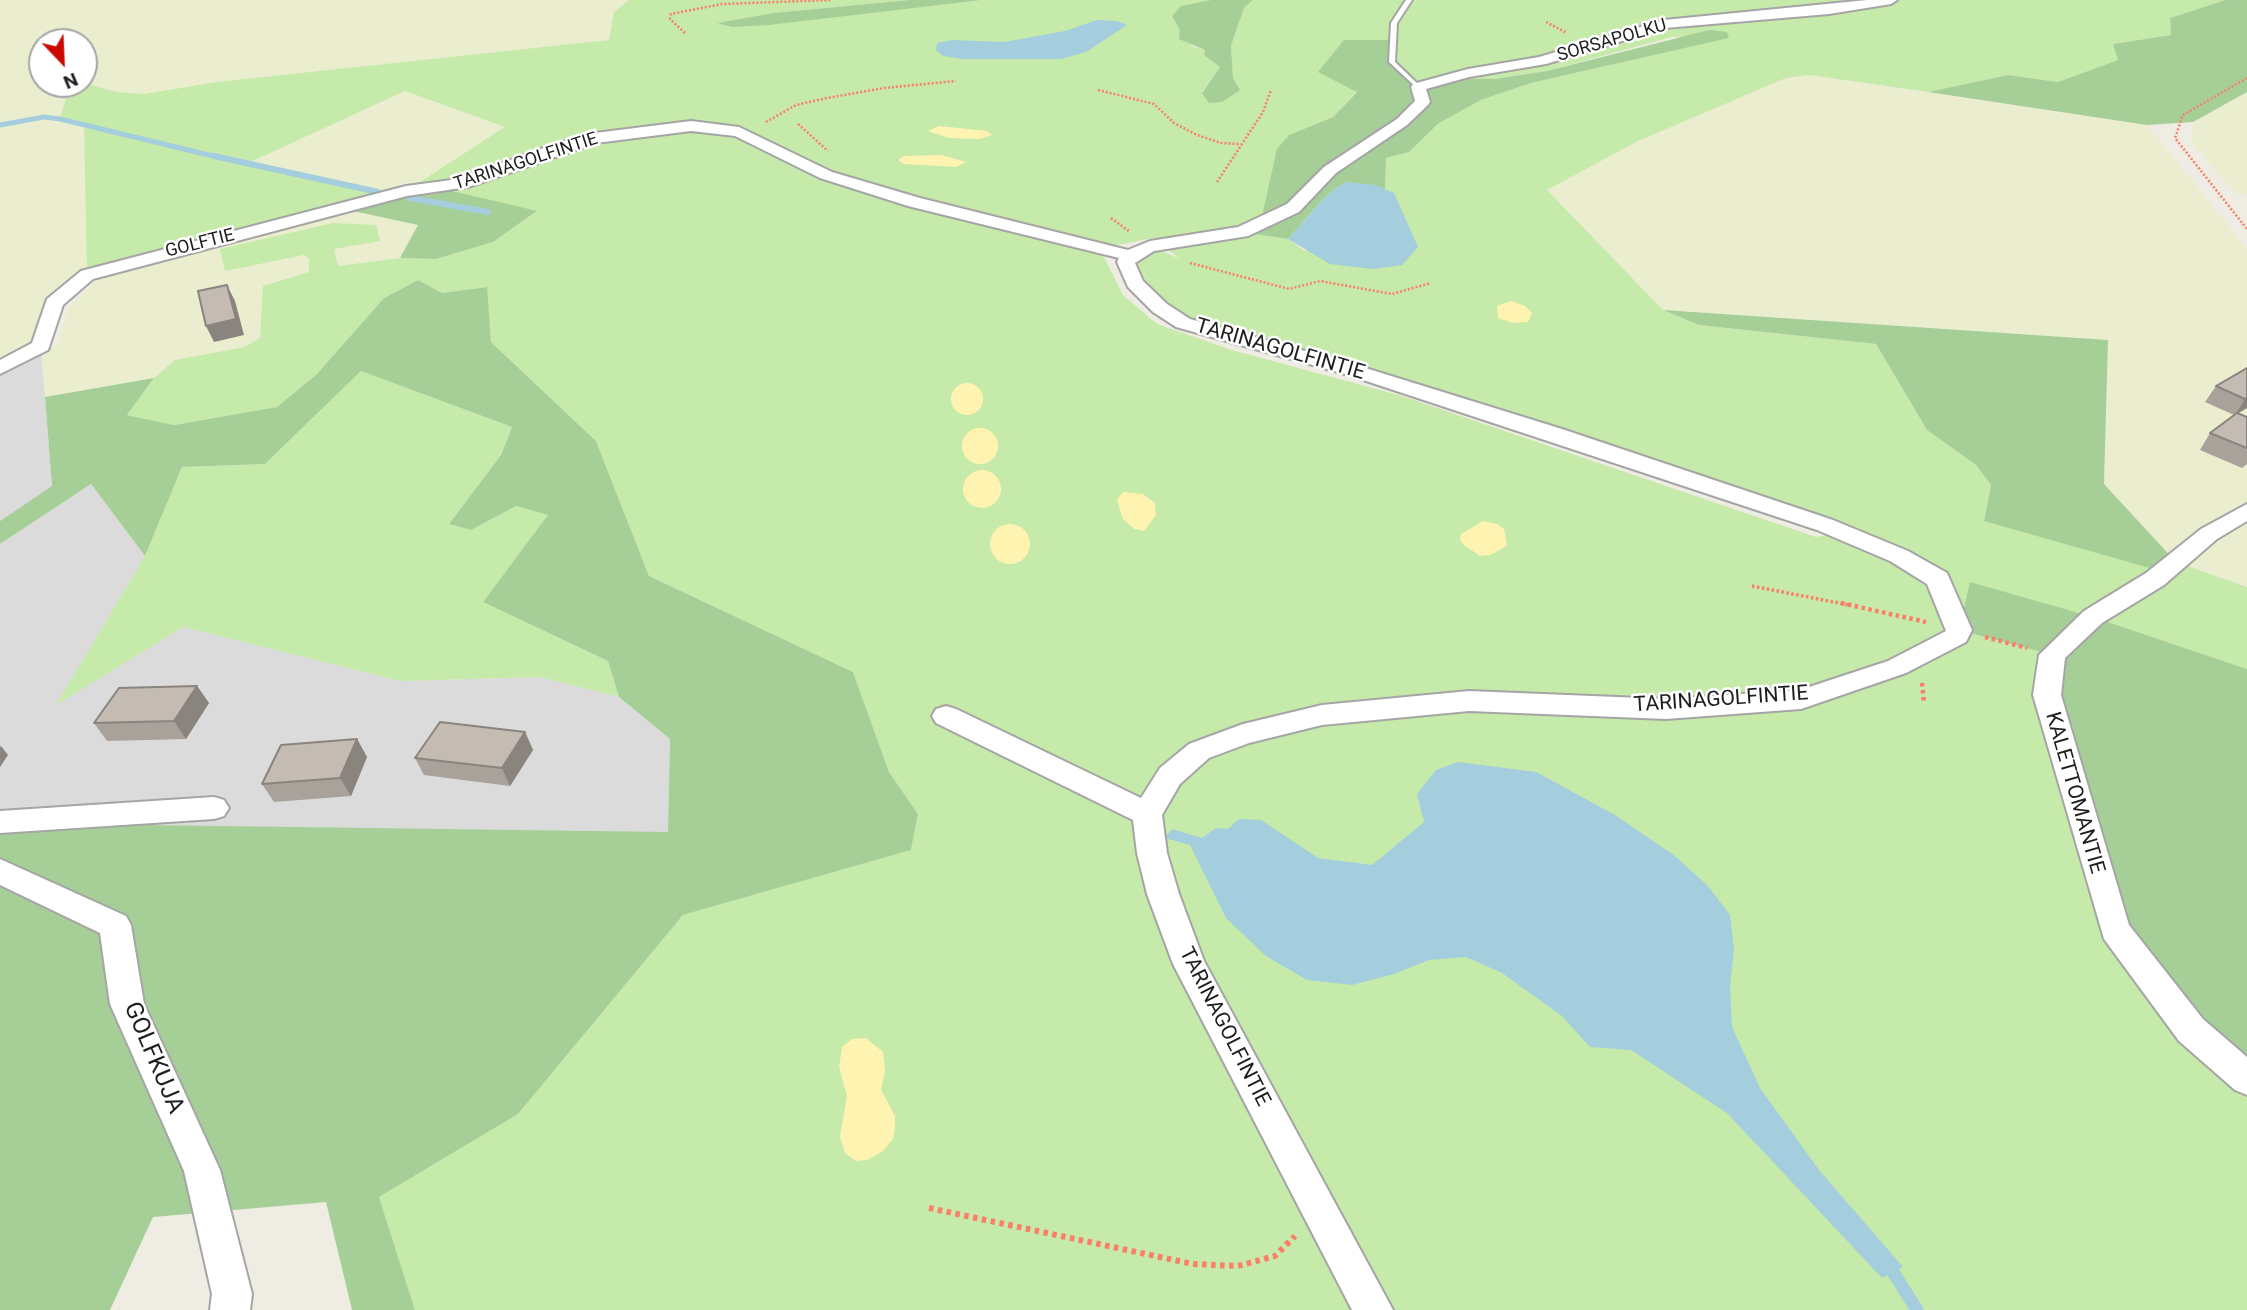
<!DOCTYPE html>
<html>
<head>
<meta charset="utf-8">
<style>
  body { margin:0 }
  #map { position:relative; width:2247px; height:1310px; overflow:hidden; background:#efece4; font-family:Roboto,sans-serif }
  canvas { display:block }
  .north { position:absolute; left:28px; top:28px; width:70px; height:70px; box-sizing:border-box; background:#fff; border:2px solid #a5a5a5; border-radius:50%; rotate:157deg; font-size:19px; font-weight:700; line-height:28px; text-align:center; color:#1e1e1e }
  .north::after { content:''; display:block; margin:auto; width:24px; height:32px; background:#cc0900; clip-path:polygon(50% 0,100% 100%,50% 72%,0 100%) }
</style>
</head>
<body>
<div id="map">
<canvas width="2247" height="1310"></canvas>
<div class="north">N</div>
</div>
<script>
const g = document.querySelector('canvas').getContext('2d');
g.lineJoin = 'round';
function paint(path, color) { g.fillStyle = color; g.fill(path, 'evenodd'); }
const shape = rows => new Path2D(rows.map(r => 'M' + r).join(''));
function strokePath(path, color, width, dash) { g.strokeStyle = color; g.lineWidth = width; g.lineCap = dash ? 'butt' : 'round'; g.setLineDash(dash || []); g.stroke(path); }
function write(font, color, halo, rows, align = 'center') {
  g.font = font + ' Roboto,sans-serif'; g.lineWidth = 5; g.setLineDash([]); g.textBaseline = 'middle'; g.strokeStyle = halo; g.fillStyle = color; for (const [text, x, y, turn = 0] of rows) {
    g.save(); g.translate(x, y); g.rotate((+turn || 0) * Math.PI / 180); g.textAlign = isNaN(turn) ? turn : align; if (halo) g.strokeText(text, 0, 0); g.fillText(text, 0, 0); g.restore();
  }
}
const residential = shape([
  [41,346,52,486,0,521,0,368],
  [91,484,145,556,57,704,183,627,400,681,539,677,619,697,670,739,668,833,0,823,0,544]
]);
const farmland = shape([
  [0,0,629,0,614,12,609,40,217,82,144,94,117,92,84,83,84,42,42,42,42,84,70,84,60,119,84,125,87,275,54,303,41,346,0,368],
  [1810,75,2147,125,2247,249,2247,587,2176,562,2104,484,2108,340,1663,310,1546,190,1638,141,1786,78],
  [405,91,506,128,406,191,378,192,245,164],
  [2247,92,2247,194,2235,193,2192,143,2193,122],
  [356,211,419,225,400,258,338,266,334,249,379,241,220,249,225,271,304,255,309,259,309,272,263,286,260,338,245,347,175,360,154,378,45,397,41,354,58,344,68,308,99,278]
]);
const grass = shape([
  [629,0,909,0,773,13,718,23,732,27,982,0,1211,0,1172,16,1192,46,1205,50,1204,55,1220,67,1202,92,1233,78,1231,46,1244,8,1253,0,2225,0,2170,18,2171,35,2113,44,2119,60,2058,82,2008,75,1928,92,1810,75,1786,78,1638,141,1547,190,1663,310,1699,325,1876,344,1927,430,1976,465,1991,485,1984,520,2176,562,2247,587,2247,669,2093,617,1959,630,2052,655,2247,1093,2247,1310,415,1310,379,1197,518,1114,683,915,911,850,918,814,889,772,853,672,649,576,596,441,491,342,486,287,442,293,418,280,384,298,316,375,278,407,174,425,127,415,154,378,175,360,245,347,260,338,263,286,309,272,309,259,304,255,225,271,220,249,333,223,376,225,380,241,334,249,338,266,400,258,436,259,493,242,536,212,445,189,406,191,505,127,405,91,246,164,378,192,357,205,87,275,84,125,60,119,70,84,84,83,117,92,144,94,217,82,609,40,614,12],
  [1672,37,1728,38,1531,83,1481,100,1439,123,1409,152,1386,158,1385,189,1394,194,1305,251,1288,239,1244,232,1260,226,1267,196,1289,135,1333,117,1357,91,1418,87,1444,78,1494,79,1547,71],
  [1154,238,1180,259,1150,246,1131,256,1135,283,1183,323,1315,359,1330,357,1383,380,1841,533,1816,537,1402,396,1232,350,1157,324,1123,295,1103,255,1117,245],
  [361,371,512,427,501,455,449,524,471,530,516,506,549,515,483,602,608,661,619,697,539,677,400,681,183,627,56,705,145,556,182,467,265,464]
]);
const forest = shape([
  [909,0,982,0,769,25,732,27,717,23,773,13],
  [1211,0,1253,0,1244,8,1231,46,1233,78,1240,90,1222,102,1209,103,1202,93,1220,67,1204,55,1205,50,1179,39,1180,30,1172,16,1181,6],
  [2225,0,2247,0,2247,92,2193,122,2147,125,1928,92,2008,75,2058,82,2118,60,2113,44,2171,35,2170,18],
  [1709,30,1727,32,1729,38,1531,83,1481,100,1439,123,1409,152,1386,158,1385,189,1345,182,1326,196,1288,239,1242,232,1260,225,1277,149,1289,135,1333,117,1357,92,1318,72,1344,40,1394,40,1392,62,1418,87,1444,78,1494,79,1547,71],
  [444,189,537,211,493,242,436,259,400,258,418,225,344,209,357,205,378,192],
  [418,280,442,293,487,287,491,342,596,441,649,576,853,672,889,772,918,814,911,850,683,915,518,1114,379,1197,415,1310,352,1310,326,1202,153,1217,110,1310,0,1310,0,823,668,832,670,739,619,697,608,661,483,602,548,515,516,506,471,530,449,524,501,455,512,427,361,371,265,464,182,467,145,556,91,484,0,544,0,521,52,486,45,397,154,378,127,415,174,425,277,407,316,375,384,298],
  [1663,310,2108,340,2104,484,2176,562,2164,572,1984,521,1991,485,1976,465,1927,430,1876,344,1699,325],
  [1970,582,2093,617,2247,669,2247,1093,2115,930,2052,655,1959,630]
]);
const sand = shape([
  [939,126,987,131,992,135,980,139,949,138,928,131],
  [942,155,966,162,956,167,904,164,898,160,904,156],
  [1511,301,1525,306,1532,313,1528,322,1513,323,1498,318,1497,306],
  '951 399a16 16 0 1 1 32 0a16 16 0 1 1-32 0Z',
  '962 446a18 18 0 1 1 36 0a18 18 0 1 1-36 0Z',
  '963 489a19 19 0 1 1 38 0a19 19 0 1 1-38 0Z',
  [1123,492,1143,494,1155,503,1156,515,1144,531,1134,529,1123,519,1117,500],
  [1483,521,1497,524,1504,529,1507,546,1490,555,1480,556,1464,545,1460,540,1461,534],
  '990 544a20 20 0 1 1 40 0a20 20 0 1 1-40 0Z',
  [866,1038,883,1052,885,1071,881,1090,895,1116,895,1128,893,1139,882,1152,867,1160,856,1161,845,1153,840,1137,847,1096,839,1067,842,1047,852,1039]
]);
const water = shape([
  [1097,20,1117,21,1127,25,1086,52,1061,59,963,59,943,56,936,50,937,43,952,40,1004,42,1065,31],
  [1345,182,1376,185,1394,193,1418,247,1402,265,1373,269,1330,264,1288,239,1326,196],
  [1458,762,1536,772,1615,815,1675,856,1708,886,1730,915,1734,949,1730,986,1732,1027,1760,1088,1819,1170,1903,1267,1882,1278,1727,1113,1631,1050,1590,1047,1562,1016,1502,973,1466,957,1429,960,1394,974,1352,985,1307,980,1266,956,1226,918,1190,845,1165,838,1172,829,1202,838,1216,828,1228,829,1239,819,1261,820,1318,858,1372,865,1424,822,1417,794,1436,770]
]);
const streamFar2 = shape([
  [0,125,44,117,60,119,221,158]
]);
const streamFar1 = shape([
  [214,156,378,192],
  [410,198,488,212]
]);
const stream = shape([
  [1893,1272,1917,1310]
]);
const pathFar3 = shape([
  [1546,22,1567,33],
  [685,33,670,19,671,14,722,4,831,0],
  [2247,78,2183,115,2175,138,2247,229],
  [1098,90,1154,104,1174,123,1197,135,1221,143,1239,144],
  [766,122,796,105,827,98,884,88,956,81],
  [798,124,828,151],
  [1217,182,1263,112,1271,90],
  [1111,218,1130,232],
  [1190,263,1289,289,1320,281,1392,294,1431,283]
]);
const pathFar2 = shape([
  [1752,586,1849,605]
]);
const pathFar1 = shape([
  [1841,603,1926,622],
  [1985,637,2027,648],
  [1922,683,1924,702]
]);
const path = shape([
  [929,1208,1193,1264,1238,1266,1275,1256,1295,1236]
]);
const service = shape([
  [1406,0,1412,0,1397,23,1395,62,1420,86,1421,87,1418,89,1389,62,1391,23,1406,0]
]);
const minor = shape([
  [1867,0,1897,0,1891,4,1829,14,1665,28,1546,64,1469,77,1426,89,1430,102,1428,105,1407,125,1336,173,1299,212,1248,236,1154,251,1135,263,1143,281,1167,304,1190,319,1359,366,1562,429,1833,520,1908,551,1947,573,1972,630,1966,642,1906,673,1801,709,1666,719,1469,711,1322,725,1249,743,1209,758,1180,784,1162,815,1167,853,1179,894,1204,961,1393,1310,1352,1310,1173,964,1147,894,1137,853,1133,820,936,723,932,716,936,709,946,706,956,709,1141,798,1160,768,1189,744,1243,724,1322,705,1469,691,1666,699,1800,690,1888,661,1946,631,1927,584,1890,561,1817,530,1345,374,1176,327,1153,312,1128,287,1117,262,1119,258,908,206,820,178,735,136,691,131,596,143,468,187,407,196,93,279,63,305,48,350,0,374,0,360,32,343,47,299,81,271,406,186,459,179,552,145,595,133,691,121,739,127,832,172,920,198,1128,250,1150,241,1238,227,1287,204,1324,167,1397,119,1415,101,1411,87,1413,84,1468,69,1539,57,1664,20,1867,0],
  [2247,504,2247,521,2217,539,2164,585,2102,623,2065,658,2061,695,2129,925,2203,1019,2247,1057,2247,1095,2235,1090,2179,1041,2104,939,2033,695,2039,655,2084,611,2146,573,2201,529,2247,504],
  [214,797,224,800,229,808,224,816,214,819,0,833,0,811,214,797],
  [0,859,126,916,131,925,144,1004,220,1170,252,1294,250,1310,210,1310,212,1294,184,1171,110,1004,100,933,0,885,0,859]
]);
const wall = shape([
  [2247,368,2247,408,2238,413,2247,417,2247,464,2242,468,2200,450,2210,433,2234,415,2205,402,2216,386],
  [197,686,209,703,186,739,107,741,94,723],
  [525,732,533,750,510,786,424,775,415,758],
  [357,739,367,757,351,796,274,802,262,784]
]);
const shadedWall = shape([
  [227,285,235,301,244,335,214,342,206,326],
  [2247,398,2247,408,2235,415,2245,399],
  [197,686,209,703,186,739,174,721],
  [525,732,533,750,510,786,502,768],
  [357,739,367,757,351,796,340,778],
  [1,746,8,755,0,767,0,747]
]);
const building = shape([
  [227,285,236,319,206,326,198,291,227,285],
  [2247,368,2247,398,2245,399,2216,386,2247,368],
  [2237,413,2247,417,2247,448,2210,433,2237,413],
  [197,686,174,721,94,723,119,688,197,686],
  [440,722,525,732,502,768,415,758,440,722],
  [357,739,340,778,262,784,281,745,357,739]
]);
const farStreetnames = [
  ["SORSAPOLKU",1612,41,-16],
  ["TARINAGOLFINTIE",526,162,-18],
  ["GOLFTIE",200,244,-14]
];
const streetNames = [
  ["TARINAGOLFINTIE",1280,350,16],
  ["TARINAGOLFINTIE",1721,700,-4],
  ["KALETTOMANTIE",2074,793,74],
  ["TARINAGOLFINTIE",1224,1027,63]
];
const nearStreetnames = [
  ["GOLFKUJA",153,1058,67]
];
paint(residential, '#dcdbdb');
paint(farmland, '#eaeecf');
paint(grass, '#c6eaa9');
paint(forest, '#a6cf98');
paint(sand, '#fff3b2');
paint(water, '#a4cedd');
strokePath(streamFar2, '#a4cedd', 5);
strokePath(streamFar1, '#a4cedd', 6);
strokePath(stream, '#a4cedd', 13);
strokePath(service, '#a5a5a5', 4);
strokePath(minor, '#a5a5a5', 4);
strokePath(pathFar3, '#fb7e69', 2.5, [2, 2]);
strokePath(pathFar2, '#fb7e69', 3.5, [2.5, 2.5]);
strokePath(pathFar1, '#fb7e69', 4.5, [3.5, 3.5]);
strokePath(path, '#fb7e69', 6, [4.5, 4.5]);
paint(service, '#fff');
paint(minor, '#fff');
paint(wall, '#a9a29a');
paint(shadedWall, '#89847d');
paint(building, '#c4bcb3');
strokePath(building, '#89847d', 2);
write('18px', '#1e1e1e', '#fff', farStreetnames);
write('21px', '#1e1e1e', '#fff', streetNames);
write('24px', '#1e1e1e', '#fff', nearStreetnames);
</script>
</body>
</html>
